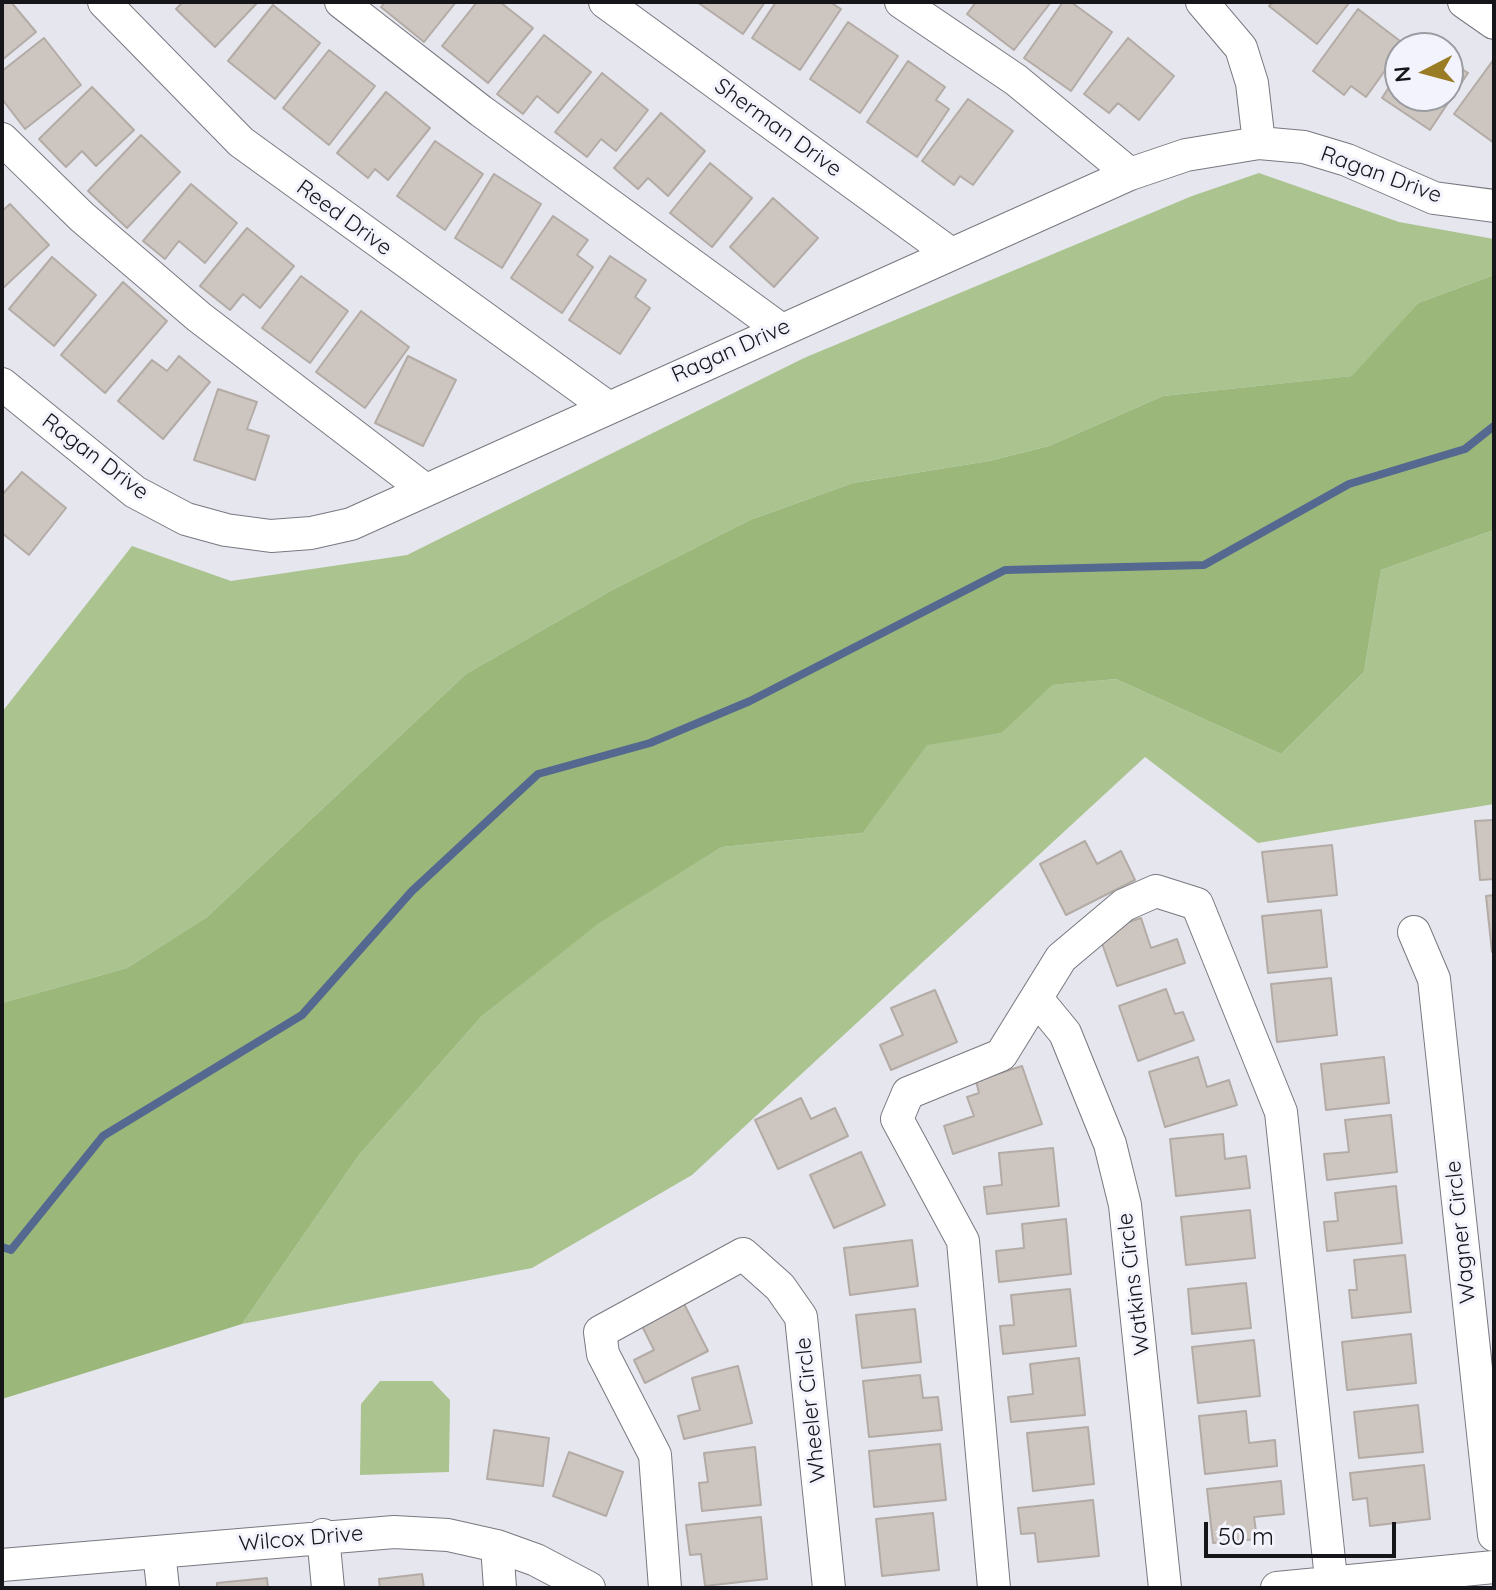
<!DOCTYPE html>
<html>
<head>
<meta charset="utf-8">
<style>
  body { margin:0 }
  #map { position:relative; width:1496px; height:1590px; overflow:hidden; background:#e6e6ef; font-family:Quicksand,sans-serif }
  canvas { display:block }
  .frame { position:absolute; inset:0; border:4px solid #16161a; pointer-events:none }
  .north { position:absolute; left:1384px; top:32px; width:80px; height:80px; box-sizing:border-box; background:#f3f3fd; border:2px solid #9b9ba2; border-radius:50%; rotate:264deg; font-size:22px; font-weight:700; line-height:32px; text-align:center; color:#16161a }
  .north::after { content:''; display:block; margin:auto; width:28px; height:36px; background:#9a7c25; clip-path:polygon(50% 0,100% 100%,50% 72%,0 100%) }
  .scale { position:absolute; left:1204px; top:1522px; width:192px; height:36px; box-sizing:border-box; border:4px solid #16161a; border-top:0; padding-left:10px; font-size:24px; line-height:28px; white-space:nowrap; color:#16161a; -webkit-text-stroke:6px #f3f3fd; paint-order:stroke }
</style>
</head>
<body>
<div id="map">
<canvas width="1496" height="1590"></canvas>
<div class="frame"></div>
<div class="north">N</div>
<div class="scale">50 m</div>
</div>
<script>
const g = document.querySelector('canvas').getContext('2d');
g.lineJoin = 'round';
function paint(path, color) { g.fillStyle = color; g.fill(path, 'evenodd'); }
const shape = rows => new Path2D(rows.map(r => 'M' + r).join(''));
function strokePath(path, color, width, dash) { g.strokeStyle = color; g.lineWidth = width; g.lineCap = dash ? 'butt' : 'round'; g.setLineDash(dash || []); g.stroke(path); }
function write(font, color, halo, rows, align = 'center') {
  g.font = font + ' Quicksand,sans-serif'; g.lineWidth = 6; g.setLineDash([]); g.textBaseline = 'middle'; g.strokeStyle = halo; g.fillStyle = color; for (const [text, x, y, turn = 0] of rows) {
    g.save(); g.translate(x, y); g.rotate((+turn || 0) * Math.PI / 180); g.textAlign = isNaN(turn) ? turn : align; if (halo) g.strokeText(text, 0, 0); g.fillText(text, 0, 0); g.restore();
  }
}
const green = shape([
  [1259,173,1399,222,1494,239,1494,275,1418,303,1353,376,1163,396,1049,446,989,461,853,483,750,520,614,589,466,674,207,917,127,968,2,1003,2,712,132,546,231,581,407,555,804,358,1192,196],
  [1494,530,1494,804,1258,843,1145,757,692,1175,532,1268,242,1324,359,1155,482,1016,599,922,722,847,863,833,927,744,1002,733,1051,685,1116,679,1281,754,1364,672,1381,570],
  [380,1381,432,1381,450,1400,449,1472,360,1475,361,1404]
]);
const forest = shape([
  [1494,275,1494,530,1381,570,1364,672,1281,754,1116,679,1052,685,1002,733,927,745,863,833,722,847,599,923,482,1016,359,1155,242,1324,2,1399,2,1003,127,968,207,917,466,674,614,589,750,520,853,483,989,461,1049,446,1163,396,1352,376,1418,303]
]);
const stream = shape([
  [2,1247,11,1250,103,1136,302,1015,412,891,538,774,650,743,750,701,1005,570,1204,565,1349,484,1465,449,1494,426]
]);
const building = shape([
  [2,2,11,2,36,32,2,60,2,2],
  [183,2,258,2,215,47,176,9,183,2],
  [385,2,456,2,424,42,381,7,385,2],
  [477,2,500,2,533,28,488,83,442,46,477,2],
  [697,2,765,2,743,34,697,2],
  [776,2,830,2,841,9,800,70,752,38,776,2],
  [976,2,1051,2,1014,50,967,14,976,2],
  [1063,2,1071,2,1112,32,1071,91,1024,58,1063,2],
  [1273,2,1348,2,1349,3,1317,44,1269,6,1273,2],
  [273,5,320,43,275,99,228,61,273,5],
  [1358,9,1404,44,1366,97,1351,86,1344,95,1313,71,1358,9],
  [848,22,898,56,860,113,810,79,848,22],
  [544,35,591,72,558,113,537,96,523,114,497,94,544,35],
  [44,38,81,85,25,129,2,99,2,71,44,38],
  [1128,38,1174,76,1139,120,1118,103,1109,113,1084,94,1128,38],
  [329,50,375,86,329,145,283,108,329,50],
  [1494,59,1494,143,1454,114,1494,59],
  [1448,60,1468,73,1430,130,1382,98,1400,70,1400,96,1448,96,1448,60],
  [908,61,945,87,936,100,949,109,917,157,867,122,908,61],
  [602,73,648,110,616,151,601,139,587,157,555,132,602,73],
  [92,87,134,130,96,166,82,151,66,167,39,139,92,87],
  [386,92,430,128,388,180,375,169,368,178,337,153,386,92],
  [968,99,1013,131,973,185,960,176,954,185,922,161,968,99],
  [661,113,705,151,668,196,648,178,638,189,614,168,661,113],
  [141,135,180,172,127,228,88,191,141,135],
  [435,141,483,174,445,230,397,196,435,141],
  [710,163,752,198,712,247,670,213,710,163],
  [494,174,541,204,502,268,455,238,494,174],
  [191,184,237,223,205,263,179,241,165,259,143,241,191,184],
  [773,198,818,238,774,287,730,247,773,198],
  [10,204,49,245,2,289,2,211,10,204],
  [553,216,588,240,577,255,593,267,562,313,511,278,553,216],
  [247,228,294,266,260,308,243,294,230,310,200,286,247,228],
  [610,256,646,280,635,297,650,308,620,354,569,320,610,256],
  [52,257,96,295,54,346,9,309,52,257],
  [301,276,348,311,310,363,262,328,301,276],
  [123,282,167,321,105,393,61,355,123,282],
  [361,311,409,347,365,408,316,372,361,311],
  [179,356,210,382,163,439,118,401,152,360,167,371,179,356],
  [408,356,456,380,423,446,375,423,408,356],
  [218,389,257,402,247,429,269,436,255,480,194,460,218,389],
  [22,472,66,508,29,555,2,533,2,495,22,472],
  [1494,820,1494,879,1480,880,1475,821,1494,820],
  [1085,841,1097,864,1121,851,1135,880,1066,915,1040,864,1085,841],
  [1332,845,1337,895,1268,902,1262,852,1332,845],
  [1494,895,1494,952,1492,952,1486,896,1494,895],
  [1321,910,1327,967,1268,973,1262,916,1321,910],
  [1141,918,1151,948,1177,939,1185,963,1117,986,1098,932,1141,918],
  [1331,978,1337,1035,1277,1042,1271,984,1331,978],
  [1166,989,1175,1014,1183,1012,1194,1040,1138,1061,1119,1006,1166,989],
  [935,990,957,1042,891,1070,880,1045,903,1035,891,1008,935,990],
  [1198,1057,1207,1087,1229,1080,1237,1105,1165,1127,1149,1072,1198,1057],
  [1384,1057,1389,1103,1326,1110,1321,1064,1384,1057],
  [1022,1066,1042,1124,953,1154,944,1126,974,1116,967,1097,979,1093,976,1081,1022,1066],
  [801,1098,811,1119,835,1108,848,1136,778,1169,755,1120,801,1098],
  [1391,1115,1397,1172,1327,1180,1324,1154,1349,1152,1345,1120,1391,1115],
  [1223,1134,1225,1159,1246,1156,1250,1188,1176,1196,1170,1139,1223,1134],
  [1053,1148,1059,1206,987,1214,984,1187,1002,1185,999,1153,1053,1148],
  [861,1152,885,1205,834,1228,810,1175,861,1152],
  [1396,1186,1402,1243,1327,1251,1324,1222,1338,1221,1335,1193,1396,1186],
  [1250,1210,1255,1258,1186,1265,1181,1217,1250,1210],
  [1066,1219,1071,1274,999,1282,996,1251,1024,1248,1022,1224,1066,1219],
  [912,1240,918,1286,850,1295,844,1248,912,1240],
  [1405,1255,1411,1312,1352,1318,1349,1290,1357,1290,1354,1260,1405,1255],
  [1246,1283,1251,1328,1192,1334,1188,1289,1246,1283],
  [1070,1289,1076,1346,1003,1354,1000,1326,1014,1325,1011,1295,1070,1289],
  [681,1298,708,1351,645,1383,634,1360,654,1350,639,1320,681,1298],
  [915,1309,921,1362,862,1368,856,1315,915,1309],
  [1411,1334,1416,1383,1347,1390,1342,1342,1411,1334],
  [1254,1340,1260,1396,1198,1403,1192,1347,1254,1340],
  [1079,1358,1085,1415,1011,1422,1008,1397,1033,1394,1030,1364,1079,1358],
  [738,1366,752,1423,684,1439,678,1416,700,1410,692,1378,738,1366],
  [920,1375,923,1398,938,1397,942,1430,869,1437,863,1381,920,1375],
  [1418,1405,1423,1452,1359,1458,1354,1412,1418,1405],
  [1246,1411,1249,1443,1275,1440,1277,1466,1205,1474,1199,1416,1246,1411],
  [1088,1427,1094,1484,1033,1491,1027,1433,1088,1427],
  [494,1430,549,1438,543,1486,487,1479,494,1430],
  [940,1444,946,1500,874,1507,869,1451,940,1444],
  [755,1447,761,1505,702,1511,699,1483,708,1482,704,1453,755,1447],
  [569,1452,623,1472,606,1516,553,1496,569,1452],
  [1424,1465,1430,1519,1370,1526,1367,1498,1353,1500,1350,1473,1424,1465],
  [1281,1481,1284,1514,1254,1517,1257,1539,1213,1543,1207,1489,1281,1481],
  [1093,1500,1099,1556,1038,1562,1035,1533,1021,1534,1018,1508,1093,1500],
  [933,1513,939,1570,882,1576,876,1519,933,1513],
  [761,1517,767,1579,705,1586,701,1554,690,1555,686,1525,761,1517],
  [422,1574,424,1588,380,1588,379,1579,422,1574],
  [267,1578,268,1588,217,1588,217,1583,267,1578]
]);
const minor = shape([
  [104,2,241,142,606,406],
  [341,2,481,111,780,329],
  [605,2,951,254],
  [901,2,1016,80,1130,174],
  [1202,2,1241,48,1252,83,1259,143],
  [1464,2,1494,23],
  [2,139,82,217,199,317,424,489],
  [2,384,135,492,186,519,226,530,271,536,311,533,351,524,1130,174,1186,155,1259,143,1304,147,1347,160,1434,198,1494,206],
  [1414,932,1434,979,1494,1535],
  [1037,999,1065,1033,1110,1144,1125,1205,1165,1588],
  [323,1535,328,1588],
  [497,1546,500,1588],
  [159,1552,163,1588],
  [2,1565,394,1532,448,1535,497,1546,536,1560,589,1588],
  [665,1588,655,1455,603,1354,600,1332,743,1254,780,1287,801,1317,829,1588],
  [994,1588,963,1241,897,1119,908,1093,1001,1055,1061,958,1124,905,1156,891,1197,904,1281,1112,1332,1588],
  [1277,1588,1494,1567]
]);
const streetNames = [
  ["Sherman Drive",778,128,36],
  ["Ragan Drive",1381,175,20],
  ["Reed Drive",344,218,36],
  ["Ragan Drive",731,351,-24],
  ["Ragan Drive",95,457,37],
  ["Wagner Circle",1461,1232,-96],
  ["Watkins Circle",1134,1284,-97],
  ["Wheeler Circle",811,1410,-96],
  ["Wilcox Drive",301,1539,-5]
];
paint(green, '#abc48f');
paint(forest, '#9bb87a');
strokePath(stream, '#546890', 8);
paint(building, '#cdc5bf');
strokePath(building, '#b3aba5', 2);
strokePath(minor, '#787880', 34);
strokePath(minor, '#fff', 32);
write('22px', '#16161a', '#f3f3fd', streetNames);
</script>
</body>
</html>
